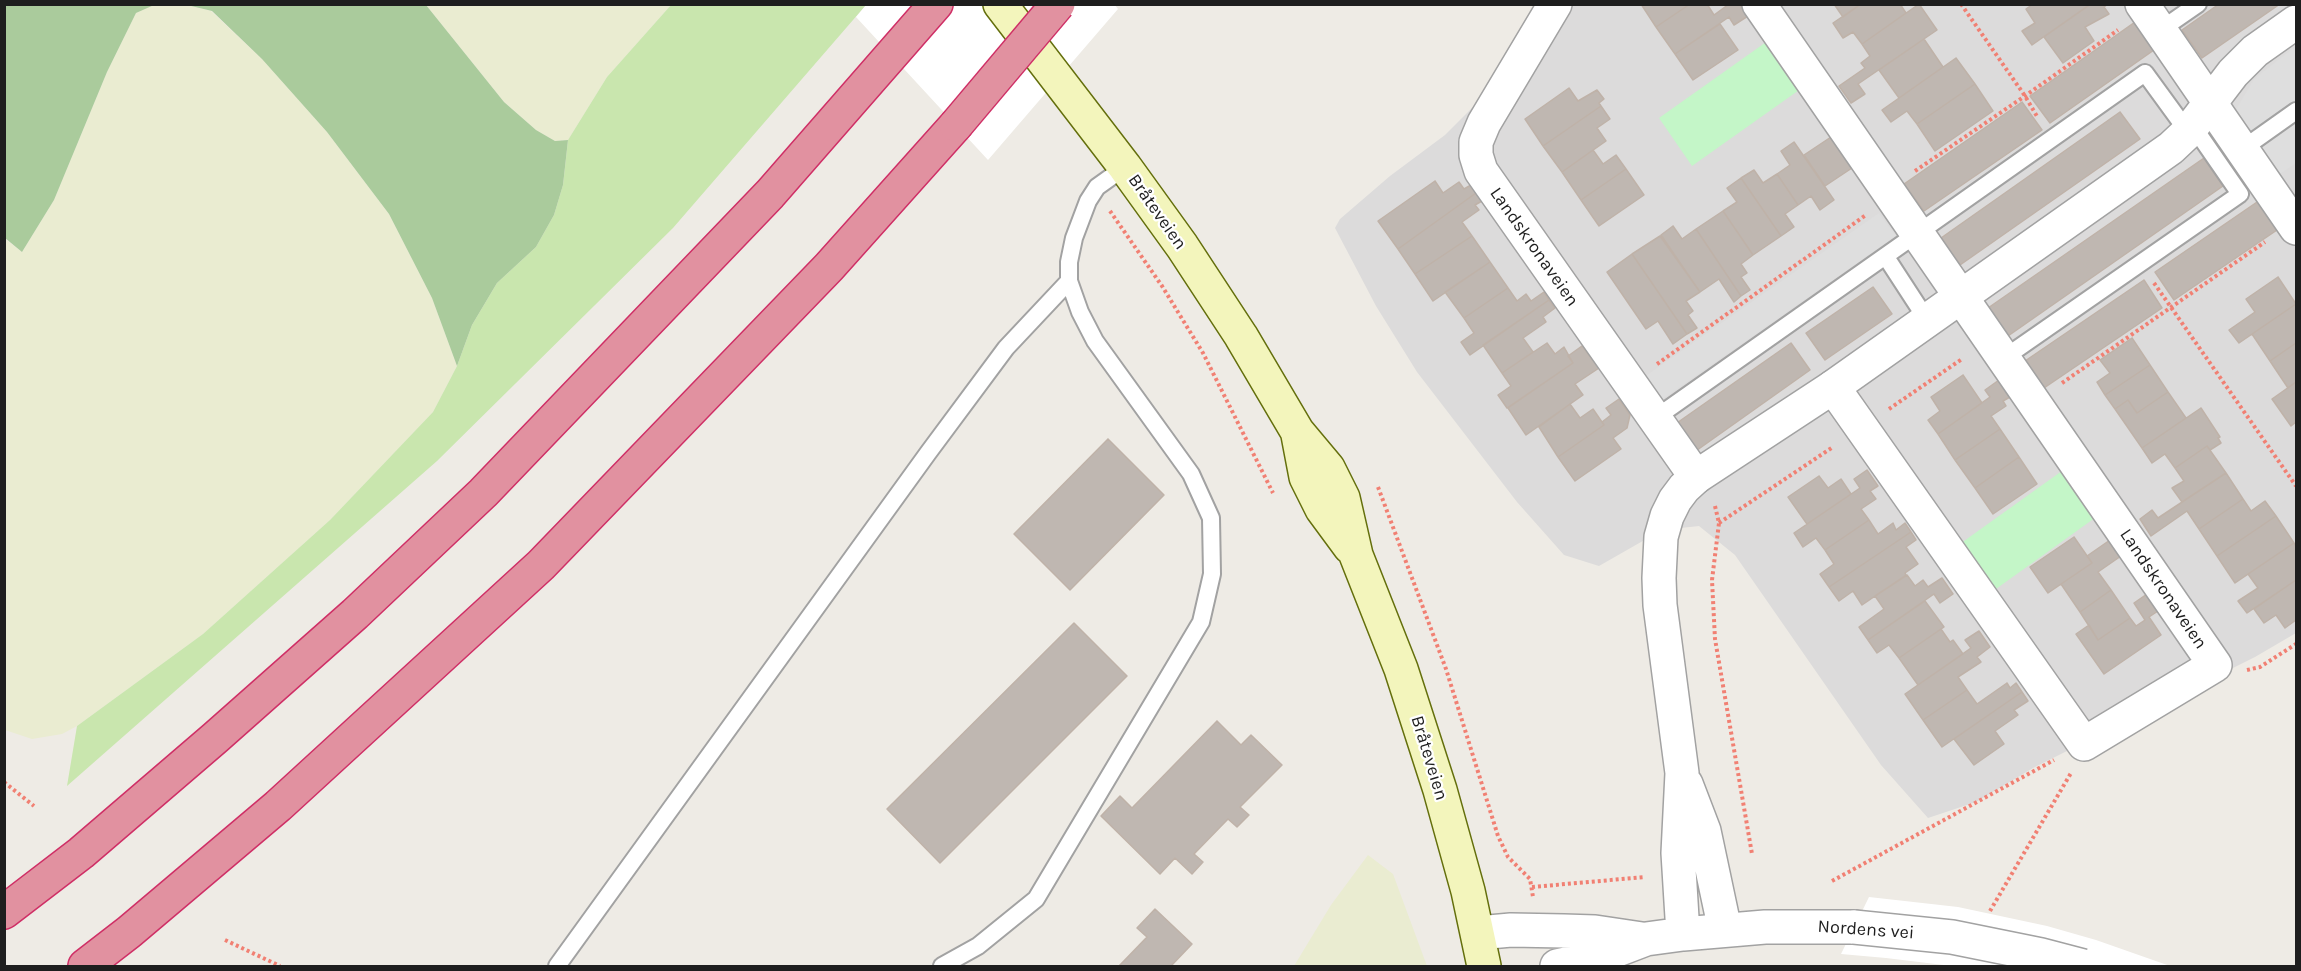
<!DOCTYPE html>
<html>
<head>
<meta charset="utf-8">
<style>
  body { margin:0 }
  #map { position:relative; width:2301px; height:971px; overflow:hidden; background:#eeebe5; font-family:Karla,sans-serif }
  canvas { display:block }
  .frame { position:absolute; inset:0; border:6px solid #1e1e1e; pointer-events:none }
</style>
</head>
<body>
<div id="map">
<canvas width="2301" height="971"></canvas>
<div class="frame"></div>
</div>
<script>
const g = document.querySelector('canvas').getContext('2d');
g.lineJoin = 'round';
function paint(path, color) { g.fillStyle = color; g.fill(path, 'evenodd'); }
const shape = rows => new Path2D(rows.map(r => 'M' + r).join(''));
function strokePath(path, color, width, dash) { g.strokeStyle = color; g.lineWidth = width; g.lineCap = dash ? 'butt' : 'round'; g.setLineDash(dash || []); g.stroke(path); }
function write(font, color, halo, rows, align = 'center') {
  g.font = font + ' Karla,sans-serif'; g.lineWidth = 4.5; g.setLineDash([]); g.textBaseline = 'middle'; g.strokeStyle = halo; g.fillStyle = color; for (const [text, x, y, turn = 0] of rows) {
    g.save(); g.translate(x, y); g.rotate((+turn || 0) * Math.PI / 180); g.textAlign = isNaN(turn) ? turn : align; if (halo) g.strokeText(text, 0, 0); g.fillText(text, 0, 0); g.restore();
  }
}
const residential = shape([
  [1553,5,2296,5,2296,633,2255,657,2033,768,1976,802,1928,818,1881,765,1735,555,1699,526,1662,530,1599,566,1564,555,1517,502,1417,372,1376,306,1335,228,1340,219,1390,176,1445,135,1490,90]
]);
const farmland = shape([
  [154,4,187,5,211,11,262,59,327,132,389,214,432,298,457,366,433,412,330,520,203,634,77,726,62,734,32,739,5,730,4,238,22,252,54,200,107,72,136,13],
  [426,5,671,5,607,77,568,140,555,141,536,130,504,102],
  [1368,855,1393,874,1427,966,1294,966,1331,905]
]);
const grass = shape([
  [671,5,866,5,673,228,437,461,67,786,77,726,203,634,330,520,433,412,457,366,472,325,497,283,536,247,554,215,563,185,568,140,607,77]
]);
const forest = shape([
  [4,5,154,5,136,13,107,72,54,200,22,252,5,238],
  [187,5,426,5,504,102,536,130,555,141,568,140,563,185,554,215,536,247,497,283,472,325,457,366,432,298,389,214,327,132,262,59,212,11]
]);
const park = shape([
  [1769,40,1802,88,1692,166,1659,118],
  [2066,468,2099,515,1989,594,1957,546]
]);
const parking = shape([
  [2296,46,2296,163,2277,176,2232,116,2254,79],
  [1879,213,1896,236,1660,401,1644,377]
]);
const pier = shape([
  [867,4,1114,4,1118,9,988,160,856,17],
  [1869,897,1958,907,2047,926,2096,940,2170,966,1952,966,1886,958,1841,954]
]);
const building = shape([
  [1641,4,1690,4,1656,27,1641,4],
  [1690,4,1707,4,1714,15,1729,4,1740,4,1748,16,1734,25,1729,17,1675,54,1656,27,1690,4],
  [1834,4,1861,4,1843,17,1834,4],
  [1861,4,1900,4,1906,13,1862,44,1853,32,1843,38,1833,23,1861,4],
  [1919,4,1937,30,1858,84,1865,94,1851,103,1839,86,1865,68,1861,63,1870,56,1862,44,1919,4],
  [2033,4,2088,4,2089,5,2032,45,2022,31,2035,23,2026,9,2033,4],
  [2091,4,2108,4,2104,7,2109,14,2085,27,2094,41,2063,63,2044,37,2091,4],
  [2219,4,2280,4,2202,58,2182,30,2219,4],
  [2135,22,2154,50,2050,123,2030,96,2135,22],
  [1720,24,1738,50,1693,80,1675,54,1720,24],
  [1924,39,1943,67,1899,98,1879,70,1924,39],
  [1956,58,1975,84,1917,124,1907,111,1891,122,1882,110,1956,58],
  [1975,84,1993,111,1935,151,1917,124,1975,84],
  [1569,88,1578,101,1597,90,1604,99,1599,103,1601,106,1543,146,1525,119,1569,88],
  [2022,102,2042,130,1924,211,1904,184,2022,102],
  [1601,106,1610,119,1597,128,1606,141,1562,172,1543,146,1601,106],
  [2120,112,2140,139,1960,265,1941,238,2120,112],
  [1831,137,1852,168,1825,186,1804,155,1831,137],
  [1794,142,1834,200,1820,210,1811,196,1798,205,1777,174,1790,165,1781,151,1794,142],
  [1593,150,1603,164,1616,155,1626,169,1581,200,1562,172,1593,150],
  [2204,158,2223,186,2008,336,1988,308,2204,158],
  [1626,169,1644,195,1599,226,1581,200,1626,169],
  [1754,170,1763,183,1777,174,1798,205,1785,214,1794,227,1781,236,1741,178,1754,170],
  [1741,178,1781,236,1753,255,1723,211,1737,202,1727,188,1741,178],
  [1435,181,1443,193,1459,182,1464,189,1471,185,1476,193,1398,249,1378,221,1435,181],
  [1476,193,1482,201,1475,205,1479,210,1462,222,1472,236,1415,274,1398,249,1476,193],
  [2260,200,2280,228,2174,300,2155,272,2260,200],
  [1723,211,1753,255,1741,264,1747,273,1741,277,1750,290,1741,296,1696,229,1723,211],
  [1673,226,1682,239,1696,229,1741,296,1734,302,1719,279,1700,292,1661,235,1673,226],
  [1472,236,1490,262,1433,301,1415,274,1472,236],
  [1660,236,1700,292,1686,301,1693,311,1688,315,1697,328,1687,334,1632,254,1660,236],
  [1632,254,1687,334,1673,344,1658,321,1646,329,1607,272,1632,254],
  [1490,262,1508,288,1464,318,1445,292,1490,262],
  [2278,277,2296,304,2239,343,2229,330,2255,312,2246,299,2278,277],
  [2144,280,2162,308,2044,388,2025,361,2144,280],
  [1873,287,1892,314,1825,360,1806,333,1873,287],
  [1508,288,1517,301,1526,294,1531,301,1544,292,1549,300,1470,355,1461,342,1474,333,1464,318,1508,288],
  [1549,300,1555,308,1543,317,1546,322,1523,338,1533,352,1502,373,1483,345,1549,300],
  [2296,304,2296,343,2270,361,2252,334,2296,304],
  [2132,338,2150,365,2105,395,2097,382,2110,373,2100,360,2132,338],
  [1547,343,1555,354,1564,347,1573,363,1507,408,1498,395,1511,386,1502,373,1547,343],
  [1791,343,1810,370,1693,453,1674,425,1791,343],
  [2296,343,2296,382,2288,388,2270,361,2296,343],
  [1582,346,1599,368,1575,384,1583,395,1526,435,1508,408,1573,363,1568,356,1582,346],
  [2150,365,2168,392,2137,413,2128,400,2115,409,2105,395,2150,365],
  [1963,375,1982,403,1938,434,1928,420,1940,411,1931,397,1963,375],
  [1999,380,2010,397,2003,401,2006,406,1991,416,2000,429,1955,460,1938,434,1990,397,1985,390,1999,380],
  [2296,382,2296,422,2291,426,2272,399,2296,382],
  [2168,392,2186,418,2142,448,2115,409,2128,400,2137,413,2168,392],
  [1619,399,1630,415,1627,428,1613,438,1621,449,1575,481,1558,457,1604,425,1602,422,1611,415,1606,408,1619,399],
  [1570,404,1580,418,1593,409,1604,425,1558,457,1539,427,1570,404],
  [2201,408,2220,437,2218,438,2221,443,2210,450,2207,446,2175,468,2165,454,2152,463,2142,448,2201,408],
  [2000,429,2019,457,1975,488,1955,460,2000,429],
  [1108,439,1164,495,1070,590,1014,534,1108,439],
  [2207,446,2226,473,2182,502,2172,488,2184,481,2175,468,2207,446],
  [2019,457,2037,484,1993,514,1975,488,2019,457],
  [1867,470,1878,486,1870,491,1876,499,1861,509,1869,520,1825,550,1816,538,1803,547,1794,533,1860,488,1854,479,1867,470],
  [2226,473,2243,499,2199,529,2187,511,2151,536,2140,519,2152,510,2158,518,2226,473],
  [1819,476,1828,488,1841,479,1851,494,1807,524,1788,497,1819,476],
  [2243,499,2251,511,2265,501,2276,516,2217,556,2199,529,2243,499],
  [2276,516,2294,543,2235,583,2217,556,2276,516],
  [1869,520,1878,534,1893,523,1896,530,1905,523,1911,532,1829,587,1820,574,1834,564,1825,550,1869,520],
  [1911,532,1916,540,1906,547,1918,564,1905,573,1906,575,1862,605,1853,591,1839,601,1829,587,1911,532],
  [2074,537,2092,563,2048,593,2030,567,2074,537],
  [2110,540,2121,556,2098,572,2111,590,2080,612,2061,584,2092,563,2087,556,2110,540],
  [2294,543,2296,547,2296,580,2247,613,2238,601,2258,588,2248,574,2294,543],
  [1907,575,1915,586,1923,580,1928,587,1942,578,1953,594,1940,603,1934,594,1868,640,1859,627,1884,609,1875,596,1907,575],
  [2296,580,2296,620,2285,628,2276,615,2264,623,2254,609,2296,580],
  [2111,590,2130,618,2098,640,2080,612,2111,590],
  [2147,594,2158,611,2149,617,2161,635,2104,674,2076,634,2089,625,2098,640,2130,618,2136,626,2145,620,2134,603,2147,594],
  [1925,601,1944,627,1899,658,1889,645,1877,653,1868,640,1925,601],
  [1074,623,1127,676,940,863,887,809,1074,623],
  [1941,629,1950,642,1953,640,1963,654,1918,685,1899,658,1941,629],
  [1979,631,1990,647,1977,657,1981,662,1958,677,1967,690,1923,720,1905,694,1971,648,1965,640,1979,631],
  [2007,683,2010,688,2016,683,2022,692,1942,747,1923,720,1967,690,1977,704,2007,683],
  [2022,692,2028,701,2014,710,2018,715,1995,731,2004,744,1974,765,1954,739,2022,692],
  [1217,721,1241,745,1251,735,1282,765,1240,807,1249,815,1237,827,1228,819,1194,854,1203,862,1192,874,1175,858,1160,874,1101,816,1120,796,1132,808,1217,721],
  [1155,909,1192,944,1171,966,1119,966,1147,937,1137,928,1155,909]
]);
const path = shape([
  [1961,4,2025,96,2038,118],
  [1915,171,2025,96,2118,30],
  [1110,211,1162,286,1203,353,1273,493],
  [2154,283,2296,486],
  [1657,364,1866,215],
  [2062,383,2265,242],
  [1889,409,1962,359],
  [1378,487,1446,669,1498,836,1508,857,1530,879,1533,897],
  [1715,506,1719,523,1712,580,1715,639,1752,854],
  [1719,523,1833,447],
  [2247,670,2260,667,2296,644],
  [4,782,34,806],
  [1832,881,2054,760],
  [1532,887,1645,877],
  [1990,911,2071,773],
  [225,940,280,966]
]);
const service = shape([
  [2159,31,2198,4],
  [2241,150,2296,111],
  [1886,257,1927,320],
  [2004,358,2240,194,2193,126],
  [1654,419,2145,73,2188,132],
  [557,966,928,453,1006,348,1069,281],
  [942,966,978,946,1036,899,1201,622,1212,574,1211,518,1191,474,1095,341,1080,312,1069,281,1069,262,1074,238,1088,201,1097,187,1125,167]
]);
const minor = shape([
  [1555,4,1484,123,1476,142,1476,155,1481,171,1696,477],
  [1759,4,2215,665,2084,744,1833,387],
  [2142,4,2296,228]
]);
const tertiary = shape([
  [1686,784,1704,831,1725,930],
  [1478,933,1511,930,1564,931,1595,932,1642,939],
  [1683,934,1678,853,1682,773,1660,605,1659,578,1661,537,1667,516,1675,500,1684,488,1696,477,1833,387,2171,148,2188,132,2233,73,2255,51,2296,22],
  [1557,966,1599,957,1646,939,1683,934,1765,927,1854,927]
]);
const secondary = shape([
  [1000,4,1125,167,1182,246,1241,336,1297,431,1328,468,1343,498,1356,555,1401,669,1440,790,1468,891,1484,966],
  [1298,435,1306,477,1322,509,1350,547]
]);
const motorway = shape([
  [4,912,81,853,215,738,355,614,483,493,770,194,936,4],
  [85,966,129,932,278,806,541,565,829,267,956,125]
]);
const tertiaryBridge = shape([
  [1854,927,1952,937,2041,955,2083,966]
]);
const motorwayBridge = shape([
  [956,125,1058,4]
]);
const streetNames = [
  ["Bråteveien",1157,212,55],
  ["Landskronaveien",1534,247,55],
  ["Landskronaveien",2163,589,56],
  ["Bråteveien",1429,758,73],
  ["Nordens vei",1866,930,4]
];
paint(residential, '#dcdbdb');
paint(farmland, '#eaecd1');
paint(grass, '#c9e6ae');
paint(forest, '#aacb9c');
paint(park, '#c4f6c8');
paint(parking, '#dedede');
paint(pier, '#fff');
paint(building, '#bfb7b1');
strokePath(building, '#bfb2a8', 1.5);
strokePath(service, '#a2a2a2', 20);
strokePath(minor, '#a2a2a2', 36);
strokePath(tertiary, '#a2a2a2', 36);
strokePath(secondary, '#646f0c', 36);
strokePath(motorway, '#cf2f66', 36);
strokePath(path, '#f18073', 4, [3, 3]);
strokePath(service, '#fff', 16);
strokePath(minor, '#fff', 33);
strokePath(tertiary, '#fff', 33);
strokePath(secondary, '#f3f5bc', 33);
strokePath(motorway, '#e191a0', 33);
strokePath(tertiaryBridge, '#a2a2a2', 36, []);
strokePath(motorwayBridge, '#cf2f66', 36, []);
strokePath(tertiaryBridge, '#fff', 33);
strokePath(motorwayBridge, '#e191a0', 33);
write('18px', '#1e1e1e', '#fff', streetNames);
</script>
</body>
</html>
